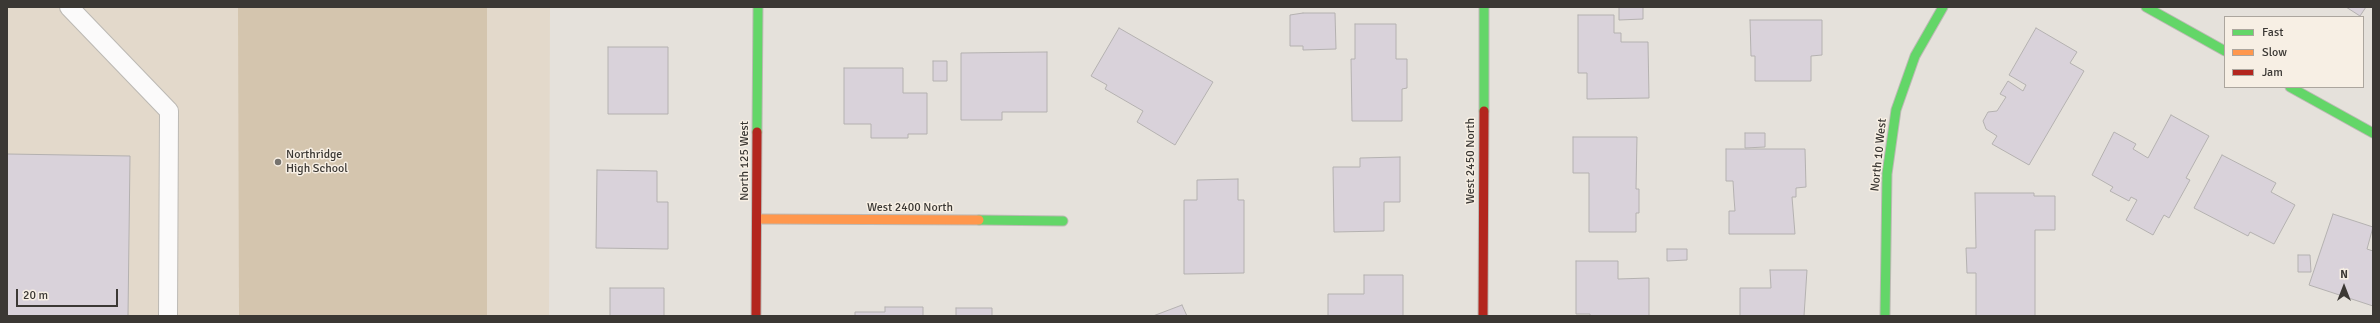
<!DOCTYPE html>
<html>
<head>
<meta charset="utf-8">
<style>
  body { margin:0 }
  #map { position:relative; width:2380px; height:323px; overflow:hidden; background:#e5e1db; font-family:Signika,sans-serif }
  canvas { display:block }
  .frame { position:absolute; inset:0; border:8px solid #3b3834; pointer-events:none }
  .legend { position:absolute; left:2224px; top:16px; width:140px; height:72px; box-sizing:border-box; background:#f7efe4; border:1px solid #aca69e; margin:0; padding:5px 7px; list-style:none; font-size:12px; color:#3b3834 }
  .legend li { display:flex; align-items:center; gap:8px; height:20px }
  .legend b { width:20px; border:1px solid #aca69e }
  .north { position:absolute; left:2324px; top:267px; width:40px; height:40px; -webkit-text-stroke:3px #f7efe4; paint-order:stroke; rotate:0deg; font-size:11px; font-weight:700; line-height:16px; text-align:center; color:#3b3834 }
  .north::after { content:''; display:block; margin:auto; width:14px; height:18px; background:#3b3834; clip-path:polygon(50% 0,100% 100%,50% 72%,0 100%) }
  .scale { position:absolute; left:16px; top:289px; width:102px; height:18px; box-sizing:border-box; border:2px solid #3b3834; border-top:0; padding-left:5px; font-size:12px; line-height:14px; white-space:nowrap; color:#3b3834; -webkit-text-stroke:3px #f7efe4; paint-order:stroke }
</style>
</head>
<body>
<div id="map">
<canvas width="2380" height="323"></canvas>
<div class="frame"></div>
<ul class="legend">
<li><b style="height:5px;background:#63d668"></b>Fast</li>
<li><b style="height:5px;background:#ff974d"></b>Slow</li>
<li><b style="height:5px;background:#b3261e"></b>Jam</li>
</ul>
<div class="north">N</div>
<div class="scale">20 m</div>
</div>
<script>
const g = document.querySelector('canvas').getContext('2d');
g.lineJoin = 'round';
function paint(path, color) { g.fillStyle = color; g.fill(path, 'evenodd'); }
const shape = rows => new Path2D(rows.map(r => 'M' + r).join(''));
function strokePath(path, color, width, dash) { g.strokeStyle = color; g.lineWidth = width; g.lineCap = dash ? 'butt' : 'round'; g.setLineDash(dash || []); g.stroke(path); }
function write(font, color, halo, rows, align = 'center') {
  g.font = font + ' Signika,sans-serif'; g.lineWidth = 3; g.setLineDash([]); g.textBaseline = 'middle'; g.strokeStyle = halo; g.fillStyle = color; for (const [text, x, y, turn = 0] of rows) {
    g.save(); g.translate(x, y); g.rotate((+turn || 0) * Math.PI / 180); g.textAlign = isNaN(turn) ? turn : align; if (halo) g.strokeText(text, 0, 0); g.fillText(text, 0, 0); g.restore();
  }
}
const education = shape([
  [7,7,550,7,549,316,7,316]
]);
const green = shape([
  [238,7,487,7,487,316,239,316]
]);
const building = shape([
  [1619,7,1643,7,1643,19,1619,20,1619,7],
  [2346,7,2366,7,2360,16,2346,7],
  [1303,13,1335,13,1336,49,1303,50,1303,46,1290,46,1290,15,1303,13],
  [1578,15,1614,15,1614,33,1621,33,1621,42,1648,42,1649,98,1587,99,1587,73,1578,73,1578,15],
  [1750,20,1822,20,1822,55,1811,56,1811,81,1755,81,1755,56,1751,56,1750,20],
  [1355,24,1396,24,1396,59,1407,59,1407,88,1402,89,1402,121,1352,121,1351,59,1355,59,1355,24],
  [1119,28,1213,82,1175,145,1137,122,1143,111,1105,89,1107,85,1091,76,1119,28],
  [2036,28,2077,52,2070,63,2084,71,2029,165,1992,144,1997,136,1986,129,1983,121,1988,112,1997,111,2006,97,2000,94,2008,81,2023,91,2026,85,2009,75,2036,28],
  [608,47,668,47,668,114,608,114,608,47],
  [1047,52,1047,112,1002,112,1002,120,961,120,961,53,1047,52],
  [933,61,947,61,947,81,933,81,933,61],
  [844,68,903,68,903,93,927,93,927,134,908,134,908,138,871,138,871,124,844,124,844,68],
  [2171,115,2209,136,2186,178,2190,180,2169,218,2164,215,2153,235,2126,220,2137,200,2131,197,2129,201,2110,191,2113,187,2092,175,2114,132,2136,144,2133,149,2148,158,2171,115],
  [1745,133,1765,133,1765,147,1745,148,1745,133],
  [1573,137,1637,137,1636,189,1639,189,1639,213,1636,213,1636,232,1589,232,1589,173,1573,173,1573,137],
  [1726,149,1805,149,1806,187,1796,188,1796,197,1792,197,1795,234,1729,234,1729,211,1735,211,1734,198,1733,181,1726,181,1726,149],
  [7,154,130,156,128,316,7,316,7,154],
  [2222,155,2276,183,2271,192,2295,205,2274,244,2250,232,2248,236,2194,208,2222,155],
  [1400,157,1400,202,1384,202,1384,231,1334,232,1333,167,1360,167,1360,158,1400,157],
  [597,170,657,171,657,202,668,202,668,249,596,248,597,170],
  [1238,179,1238,200,1244,200,1244,273,1184,274,1184,200,1197,200,1197,180,1238,179],
  [1975,193,2034,193,2034,196,2055,196,2055,230,2035,230,2035,316,1976,316,1976,273,1967,273,1966,248,1976,248,1975,193],
  [2333,214,2373,227,2367,249,2373,251,2373,306,2309,285,2333,214],
  [1667,249,1687,249,1687,260,1667,261,1667,249],
  [2298,255,2310,255,2311,272,2298,272,2298,255],
  [1576,261,1618,261,1618,279,1649,278,1649,316,1590,316,1590,314,1576,314,1576,261],
  [1770,270,1807,270,1804,316,1740,316,1740,288,1771,288,1770,270],
  [1364,275,1403,275,1403,316,1328,316,1328,294,1364,294,1364,275],
  [610,288,664,288,664,316,610,316,610,288],
  [1182,305,1187,316,1153,316,1182,305],
  [885,307,923,307,923,316,855,316,855,312,885,312,885,307],
  [956,308,992,308,992,316,956,316,956,308]
]);
const lane = shape([
  [69,7,169,111,168,316]
]);
const fast = shape([
  [2146,7,2225,51],
  [2290,87,2373,133],
  [1484,111,1484,7],
  [757,132,758,7],
  [979,220,1063,221],
  [1885,316,1887,174,1896,110,1915,56,1943,7]
]);
const slow = shape([
  [757,219,979,220]
]);
const jam = shape([
  [756,316,757,132],
  [1483,316,1484,111]
]);
const markers = [
  [278,162,4,"#76736e"]
];
const poiNames = [
  ["Northridge",286,155],
  ["High School",286,169]
];
const streetNames = [
  ["North 10 West",1879,155,-84],
  ["North 125 West",745,161,-90],
  ["West 2450 North",1471,161,-90],
  ["West 2400 North",910,208]
];
paint(education, '#e3d9cb');
paint(green, '#d4c5ae');
paint(building, '#d9d2da');
strokePath(building, '#b4b1b0', 1);
strokePath(lane, '#bcb9b4', 20);
strokePath(fast, '#bcb9b4', 11);
strokePath(slow, '#bcb9b4', 11);
strokePath(jam, '#bcb9b4', 11);
strokePath(lane, '#fbfafa', 18);
strokePath(fast, '#63d668', 9);
strokePath(slow, '#ff974d', 9);
strokePath(jam, '#b3261e', 9);
for (const [x, y, r, color] of markers) { const dot = new Path2D(); dot.arc(x, y, r, 0, 2 * Math.PI); g.fillStyle = color; g.fill(dot); strokePath(dot, '#f7efe4', 1.5); }
write('12px', '#3b3834', '#f7efe4', poiNames, 'left');
write('12px', '#3b3834', '#f7efe4', streetNames);
</script>
</body>
</html>
